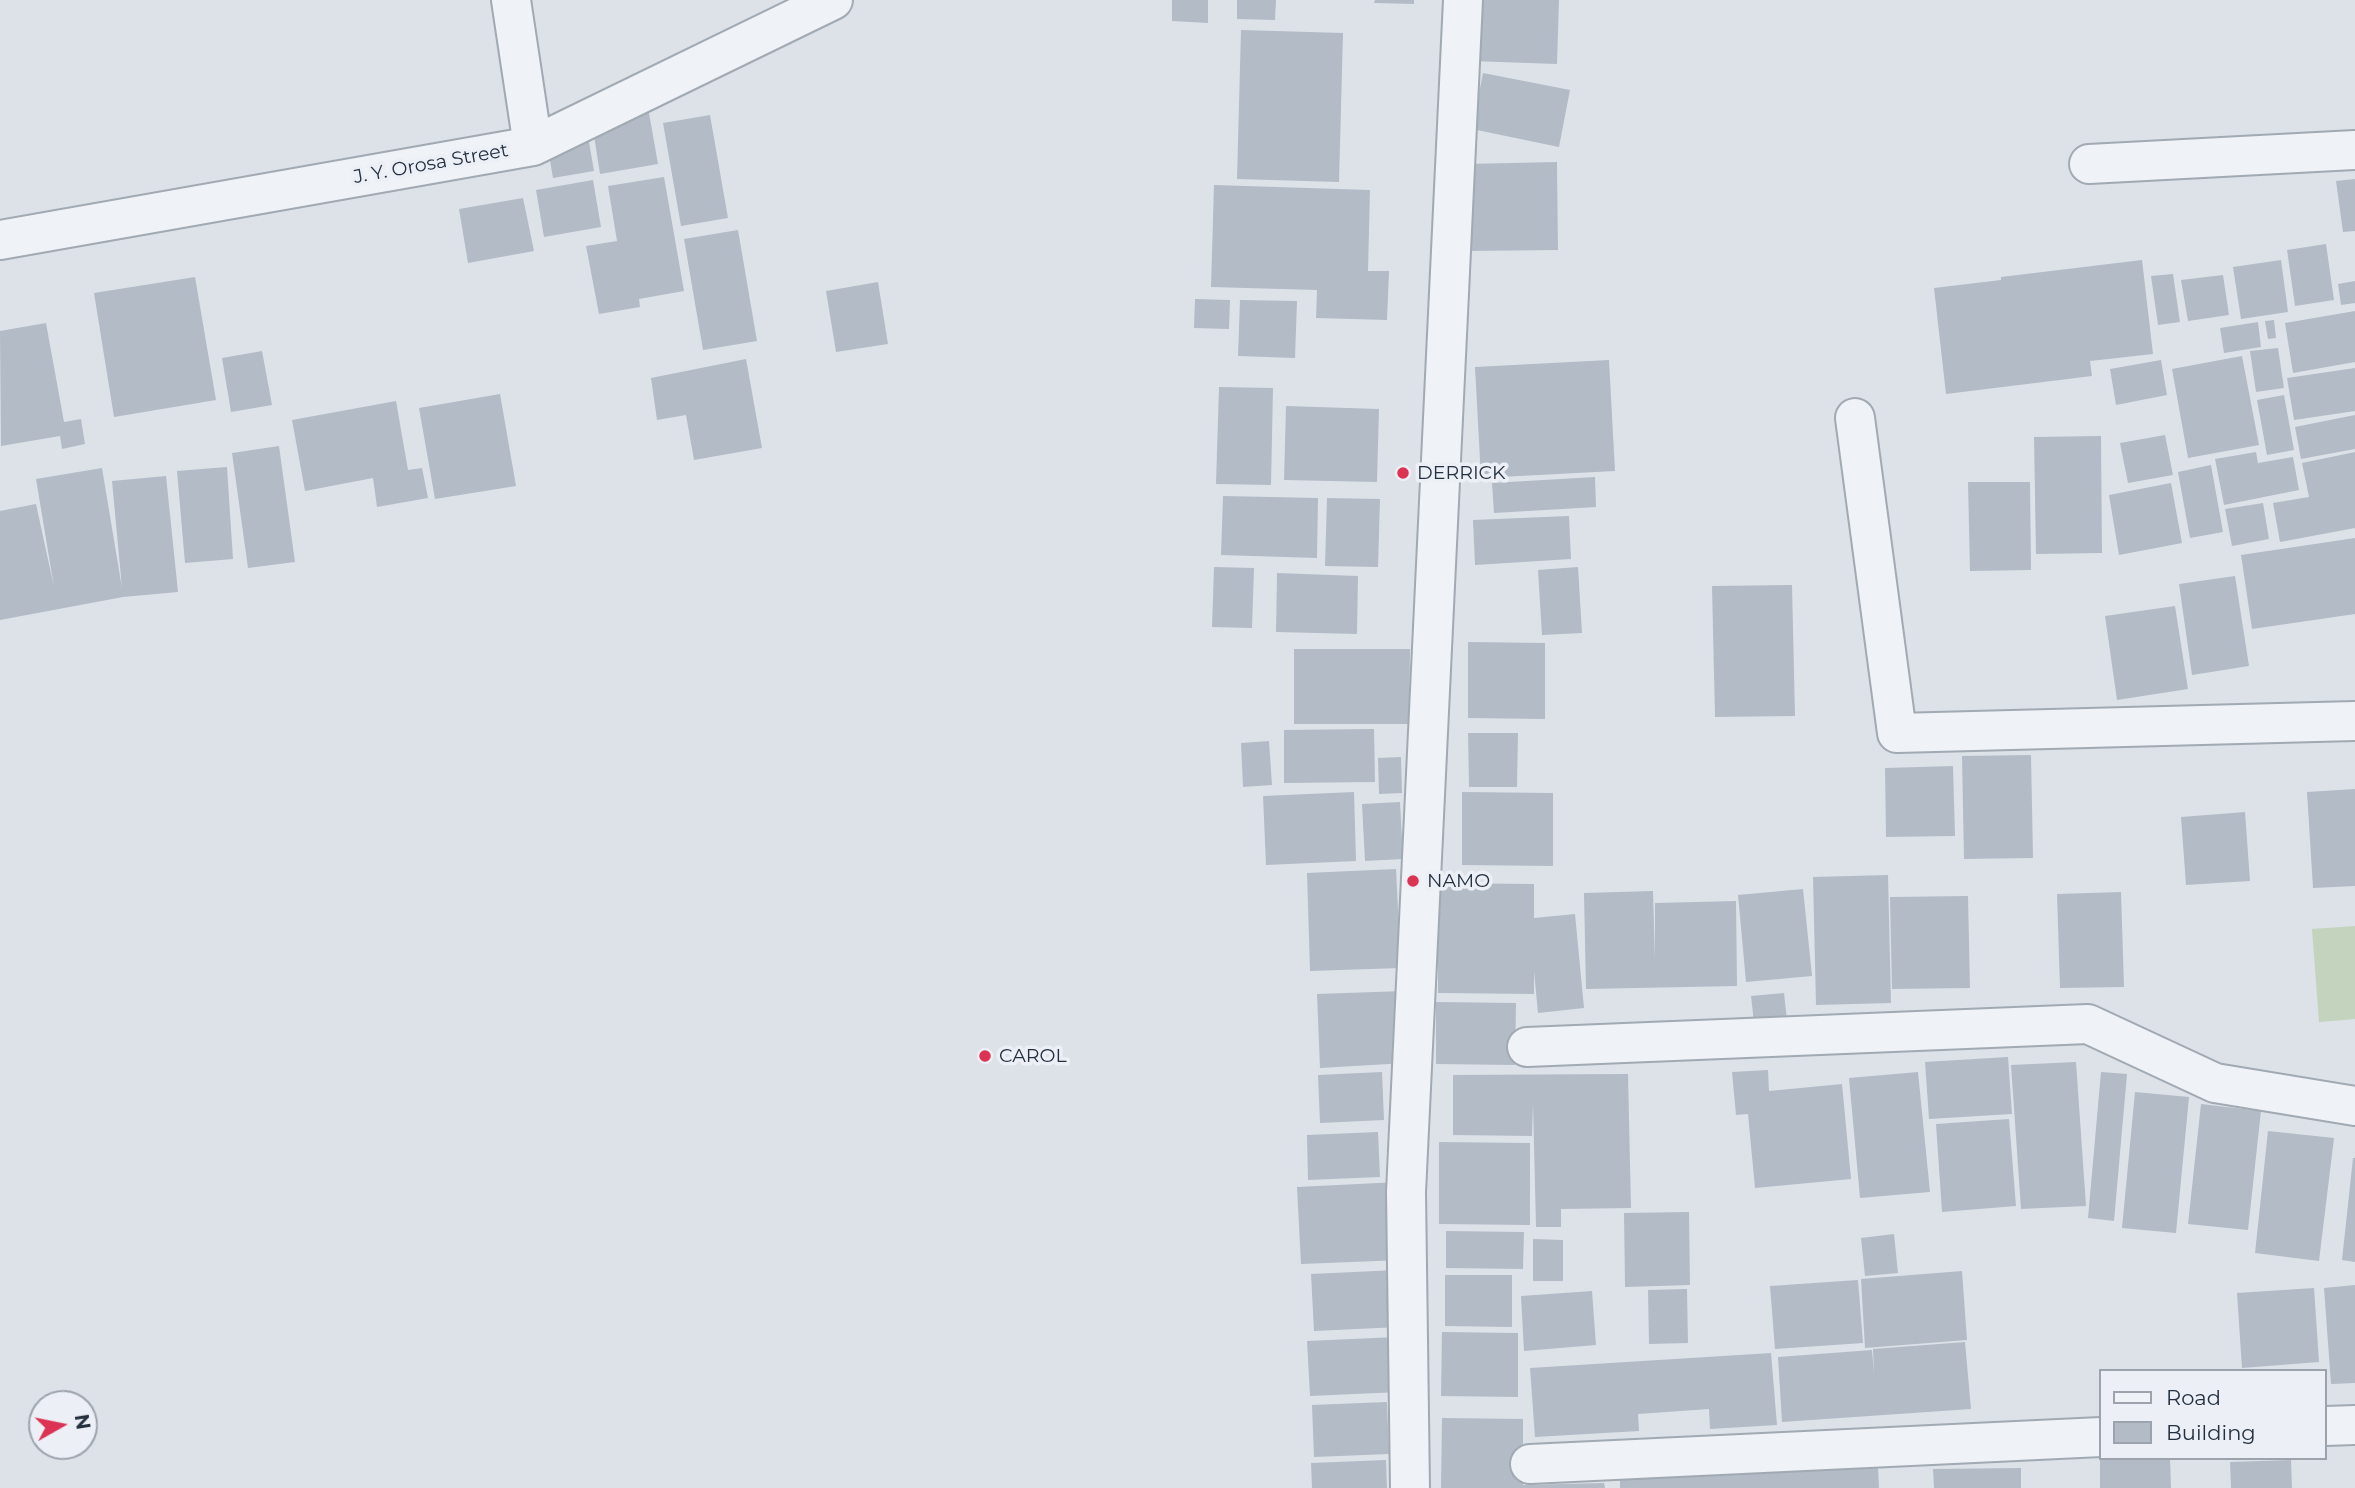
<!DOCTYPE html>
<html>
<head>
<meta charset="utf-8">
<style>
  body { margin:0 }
  #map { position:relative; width:2355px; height:1488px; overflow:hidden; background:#dce2e8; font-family:Montserrat,sans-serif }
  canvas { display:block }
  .legend { position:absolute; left:2099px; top:1369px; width:228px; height:91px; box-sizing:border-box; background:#ecf0f6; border:2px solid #9ca3ad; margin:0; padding:9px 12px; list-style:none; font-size:21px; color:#243040 }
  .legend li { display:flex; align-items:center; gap:14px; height:35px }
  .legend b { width:35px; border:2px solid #9ca3ad }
  .north { position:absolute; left:28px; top:1390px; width:70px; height:70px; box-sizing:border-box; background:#ecf0f6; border:2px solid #9ca3ad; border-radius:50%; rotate:81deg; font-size:19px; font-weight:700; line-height:28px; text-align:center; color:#243040 }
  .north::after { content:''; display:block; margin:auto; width:24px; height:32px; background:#dc3253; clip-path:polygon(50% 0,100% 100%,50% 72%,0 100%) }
</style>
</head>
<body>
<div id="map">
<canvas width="2355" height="1488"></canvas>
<ul class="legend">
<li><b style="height:9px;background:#eff2f6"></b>Road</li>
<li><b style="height:19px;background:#b3bbc6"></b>Building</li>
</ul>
<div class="north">N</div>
</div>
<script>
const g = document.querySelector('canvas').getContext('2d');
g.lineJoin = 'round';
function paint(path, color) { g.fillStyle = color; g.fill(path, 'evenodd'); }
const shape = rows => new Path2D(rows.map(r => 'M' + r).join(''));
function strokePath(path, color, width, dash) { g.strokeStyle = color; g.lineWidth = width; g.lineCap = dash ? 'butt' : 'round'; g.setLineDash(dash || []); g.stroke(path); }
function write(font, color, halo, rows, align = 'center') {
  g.font = font + ' Montserrat,sans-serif'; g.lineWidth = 7; g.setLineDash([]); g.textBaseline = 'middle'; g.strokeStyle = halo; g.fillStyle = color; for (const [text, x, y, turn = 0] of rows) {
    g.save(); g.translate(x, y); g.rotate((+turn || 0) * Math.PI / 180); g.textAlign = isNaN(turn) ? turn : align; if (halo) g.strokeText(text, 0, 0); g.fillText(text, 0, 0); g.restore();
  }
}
const green = shape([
  [2355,926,2355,1019,2319,1022,2312,929]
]);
const building = shape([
  [1172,0,1208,0,1208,23,1172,21],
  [1237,0,1276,0,1275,20,1237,19],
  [1375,0,1414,0,1414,4,1374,3],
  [1473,0,1559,0,1557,64,1471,61],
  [1241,30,1343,33,1339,182,1237,179],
  [1483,73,1570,90,1559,147,1472,129],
  [649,113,658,164,600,174,592,123],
  [710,115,728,218,681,226,663,123],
  [588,136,594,171,553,178,547,143],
  [1557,162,1558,250,1468,251,1466,164],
  [664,177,684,291,639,299,640,307,599,314,586,246,617,241,608,186],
  [2355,179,2355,231,2343,232,2336,181],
  [593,180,601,227,544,237,536,190],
  [1214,185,1370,190,1368,271,1389,271,1387,320,1316,318,1317,290,1211,287],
  [523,198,534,251,468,263,459,209],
  [738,230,757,341,703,350,684,239],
  [2326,244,2334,300,2295,306,2287,250],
  [2142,260,2153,354,2090,361,2092,376,1946,394,1934,288,2001,280,2001,277],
  [2281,260,2288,312,2241,319,2233,267],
  [2173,274,2180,322,2158,325,2151,276],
  [2223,275,2229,315,2188,321,2181,280],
  [195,277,216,400,114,417,94,293],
  [2355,281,2355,303,2341,305,2338,284],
  [878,282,888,344,836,352,826,291],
  [1195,299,1230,300,1229,329,1194,328],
  [1240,300,1297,301,1295,358,1238,356],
  [2355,311,2355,362,2293,373,2285,323],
  [2274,320,2276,338,2268,339,2265,321],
  [2258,322,2261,347,2224,353,2220,328],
  [46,323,64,422,81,419,85,444,62,449,60,436,1,446,0,331],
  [2278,348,2284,388,2256,392,2250,351],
  [262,351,272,405,231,412,222,358],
  [2242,356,2259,445,2188,458,2172,369],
  [746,359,762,448,694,460,686,415,657,420,651,378],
  [1609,360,1615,471,1481,478,1475,367],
  [2161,360,2167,395,2116,405,2110,369],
  [2355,368,2355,411,2294,420,2287,378],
  [1219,387,1273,388,1271,485,1216,484],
  [500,394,516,486,435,499,419,408],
  [2284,395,2294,450,2267,455,2257,400],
  [396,401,408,470,422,468,428,498,377,507,373,478,305,491,292,420],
  [1286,406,1379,409,1377,482,1284,480],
  [2355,415,2355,449,2301,459,2295,427],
  [2165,435,2173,475,2128,483,2120,443],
  [2101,436,2102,553,2036,554,2034,437],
  [279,446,295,562,248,568,232,453],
  [2256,452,2258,463,2293,457,2299,490,2224,505,2215,459],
  [2355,452,2355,528,2280,542,2273,503,2309,497,2302,463],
  [2211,465,2223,532,2190,538,2178,472],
  [227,467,233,559,185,563,177,471],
  [102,468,122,588,112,481,166,476,178,592,123,597,0,620,0,511,36,504,54,587,36,479],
  [1595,477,1596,507,1494,513,1492,483],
  [1968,482,2030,482,2031,570,1970,571],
  [2171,483,2182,543,2119,555,2109,495],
  [1223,496,1318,498,1317,558,1221,555],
  [1327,498,1380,499,1378,567,1325,566],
  [2263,503,2269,539,2232,546,2225,509],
  [1569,516,1571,559,1475,565,1473,520],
  [2355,538,2355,614,2252,629,2241,555],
  [1214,567,1254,568,1252,628,1212,627],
  [1578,567,1582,633,1542,635,1538,570],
  [1277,573,1358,576,1357,634,1276,632],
  [2235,576,2249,666,2192,675,2179,584],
  [1792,585,1795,716,1715,717,1712,586],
  [2175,606,2188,689,2117,700,2105,616],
  [1468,642,1545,643,1545,719,1468,718],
  [1294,649,1410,649,1409,724,1294,724],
  [1374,729,1375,782,1284,783,1284,730],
  [1468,733,1518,733,1517,787,1469,787],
  [1269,741,1272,785,1243,787,1241,743],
  [2031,755,2033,858,1964,859,1962,756],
  [1401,757,1402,793,1379,794,1378,758],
  [1953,766,1955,836,1886,837,1885,768],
  [2355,789,2355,886,2313,888,2307,792],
  [1354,792,1356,861,1266,865,1263,796],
  [1462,792,1553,793,1553,866,1462,865],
  [1400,802,1403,859,1365,861,1362,804],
  [2245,812,2250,881,2186,885,2181,817],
  [1396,869,1401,968,1310,971,1307,873],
  [1888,875,1891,1003,1816,1005,1813,877],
  [1438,883,1534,884,1534,918,1575,914,1584,1008,1538,1013,1534,971,1534,994,1438,993],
  [1803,889,1812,976,1746,982,1738,895],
  [1653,891,1655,960,1655,903,1736,901,1737,986,1586,989,1584,893],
  [2121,892,2124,987,2060,988,2057,894],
  [1968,896,1970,988,1892,989,1890,897],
  [1404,991,1406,1063,1320,1068,1317,994],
  [1784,993,1787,1020,1754,1023,1751,996],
  [1436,1002,1516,1003,1515,1065,1436,1064],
  [2008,1057,2012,1114,1929,1119,1925,1062],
  [2076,1062,2086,1206,2021,1209,2011,1065],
  [1768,1070,1769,1091,1842,1084,1851,1179,1755,1188,1748,1114,1736,1115,1732,1072],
  [1382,1072,1384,1120,1320,1123,1318,1075],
  [1918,1072,1930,1192,1860,1198,1849,1078],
  [2101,1072,2127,1074,2114,1221,2088,1218],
  [1628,1074,1631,1208,1561,1209,1561,1227,1536,1227,1533,1103,1532,1136,1453,1135,1453,1075],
  [2135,1092,2189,1097,2176,1233,2122,1228],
  [2201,1104,2261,1111,2248,1230,2188,1224],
  [2009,1119,2016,1206,1942,1212,1936,1124],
  [2268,1131,2334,1138,2319,1261,2255,1253],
  [1378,1132,1380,1177,1308,1180,1307,1135],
  [1439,1142,1530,1143,1530,1225,1439,1224],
  [2353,1158,2355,1158,2355,1262,2342,1260],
  [1399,1182,1402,1260,1301,1264,1297,1187],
  [1689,1212,1690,1285,1625,1287,1624,1213],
  [1446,1231,1524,1232,1523,1269,1446,1268],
  [1894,1234,1898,1273,1865,1276,1861,1238],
  [1533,1239,1563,1240,1563,1281,1533,1281],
  [1397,1270,1400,1327,1314,1331,1311,1274],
  [1962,1271,1967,1340,1865,1348,1861,1279],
  [1445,1275,1512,1275,1512,1327,1445,1326],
  [1858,1280,1863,1343,1775,1349,1770,1286],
  [2355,1285,2355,1383,2331,1384,2324,1288],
  [2314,1288,2319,1362,2242,1368,2237,1293],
  [1687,1289,1688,1343,1649,1344,1648,1290],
  [1592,1291,1596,1345,1524,1351,1521,1296],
  [1442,1332,1518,1333,1518,1397,1441,1396],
  [1397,1337,1400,1392,1310,1396,1307,1341],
  [1965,1342,1971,1409,1782,1422,1778,1357,1872,1350,1874,1374,1873,1349],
  [1771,1353,1777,1425,1710,1429,1709,1409,1638,1414,1639,1431,1535,1437,1530,1368],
  [1387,1402,1389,1454,1314,1457,1312,1405],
  [1442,1418,1523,1419,1523,1485,1604,1483,1605,1488,1441,1488],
  [2100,1458,2170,1458,2171,1488,2100,1488],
  [1386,1460,1387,1488,1312,1488,1311,1463],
  [2291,1460,2292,1488,2231,1488,2230,1462],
  [1878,1467,1879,1488,1620,1488,1620,1476,1737,1470],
  [2021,1468,2021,1488,1934,1488,1933,1469]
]);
const minor = shape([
  [511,0,533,146],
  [2089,164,2355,150],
  [0,240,533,146,833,0],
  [1855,418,1897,733,2355,721],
  [1527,1047,2088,1024,2215,1083,2355,1106],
  [2325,1426,2355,1425],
  [1530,1464,2101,1437],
  [1410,1488,1406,1192,1463,0]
]);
const markers = [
  [1403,473,7,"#dc3253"],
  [1413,881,7,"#dc3253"],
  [985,1056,7,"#dc3253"]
];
const streetNames = [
  ["J. Y. Orosa Street",431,164,-10]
];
const poiNames = [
  ["DERRICK",1417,473],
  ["NAMO",1427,881],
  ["CAROL",999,1056]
];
paint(green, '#c3d3bd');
paint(building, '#b3bbc6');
strokePath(minor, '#a1a9b2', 42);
strokePath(minor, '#eff2f6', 38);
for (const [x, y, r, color] of markers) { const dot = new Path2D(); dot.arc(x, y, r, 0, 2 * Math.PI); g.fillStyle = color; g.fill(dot); strokePath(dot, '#ecf0f6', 2.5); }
write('19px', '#243040', '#ecf0f6', streetNames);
write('19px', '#243040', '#ecf0f6', poiNames, 'left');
</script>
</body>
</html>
